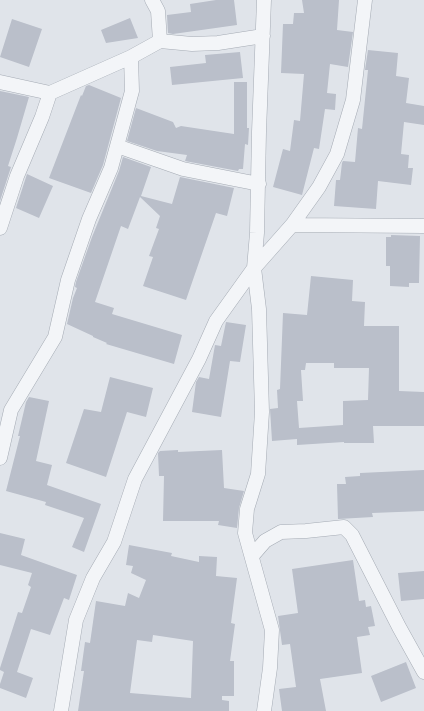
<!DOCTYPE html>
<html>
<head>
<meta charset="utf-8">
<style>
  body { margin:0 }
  canvas { display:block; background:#e0e4ea }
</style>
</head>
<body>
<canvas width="424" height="711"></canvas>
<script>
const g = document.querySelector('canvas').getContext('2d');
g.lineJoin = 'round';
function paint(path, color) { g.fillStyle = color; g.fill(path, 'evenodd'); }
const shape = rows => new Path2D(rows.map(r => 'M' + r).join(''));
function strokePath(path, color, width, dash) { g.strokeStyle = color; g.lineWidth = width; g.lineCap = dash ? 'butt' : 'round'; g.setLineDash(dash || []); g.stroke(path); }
const building = shape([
  [216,0,234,0,237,25,173,34,168,33,167,15,191,12,190,4],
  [302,0,339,0,337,30,353,32,348,67,330,64,327,93,336,94,335,110,325,109,319,149,314,148,302,195,273,187,283,149,290,151,294,120,300,121,304,74,281,73,283,24,293,24,294,13,304,13],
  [130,18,138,38,106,43,101,30],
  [12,19,42,29,29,67,0,57],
  [368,50,398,53,396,76,409,78,406,103,424,106,424,125,404,122,401,154,409,155,408,168,413,168,411,185,378,181,376,209,334,206,336,180,340,180,342,163,343,161,355,162,358,128,362,129,368,70,365,70],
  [240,52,243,78,172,85,170,67,206,63,205,55],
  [234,82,247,82,247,128,249,128,248,145,245,144,243,169,239,169,238,171,185,161,187,155,157,151,127,141,136,108,173,122,176,128,181,126,234,134],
  [89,85,121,98,103,165,91,193,49,178,81,95,82,96,86,86],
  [0,91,29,97,17,138,8,166,11,167,0,201],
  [123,157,151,167,141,196,172,204,180,177,234,188,227,216,216,213,186,300,143,286,153,257,149,256,159,229,156,228,160,216,140,197,128,229,121,226,95,302,114,308,112,314,182,335,174,364,106,344,107,343,93,337,93,336,67,324,73,298,77,288,75,287,76,282,92,237,119,171],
  [27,174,53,186,39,218,16,208],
  [391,235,420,236,419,283,409,283,409,287,390,286,390,266,386,266,386,237,391,237],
  [311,276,353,280,352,301,365,302,364,326,399,326,399,391,424,392,424,426,373,426,374,443,344,443,344,442,297,445,297,439,272,441,270,409,278,408,277,390,280,389,283,313,307,315],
  [306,363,334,363,334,368,369,368,368,400,343,401,343,425,299,428,297,401,303,401,301,370,305,370],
  [226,322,246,325,240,362,230,361,221,417,192,412,196,382,199,377,209,379,215,345,221,346],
  [110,377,153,388,146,417,127,412,106,477,66,463,84,409,101,412],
  [29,397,49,401,36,461,52,465,47,485,101,504,84,552,72,547,84,518,45,505,46,502,6,491,20,436,18,436,26,402],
  [178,450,178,452,222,450,224,488,244,491,239,508,237,528,218,525,219,521,163,521,164,476,159,476,158,453,160,451],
  [424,470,424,511,372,513,373,517,338,519,337,484,346,484,345,477,360,476,360,473],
  [0,533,25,539,21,555,77,575,69,600,64,598,50,635,31,629,17,672,33,678,26,698,0,688,0,684,4,672,0,670,0,668,18,612,22,613,31,587,28,585,32,573,0,565],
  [129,545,172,553,171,556,199,562,199,556,217,557,216,576,237,578,231,623,235,624,230,661,234,661,234,696,222,696,222,700,229,701,229,711,78,711,84,671,81,671,85,642,90,643,96,601,125,606,128,593,139,598,146,580,131,573,133,566,126,565],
  [153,635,193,641,191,698,130,693,137,640,152,642],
  [353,560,359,601,365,600,366,607,371,606,375,626,368,627,370,635,357,637,362,673,320,679,326,711,282,711,279,689,296,687,290,644,282,645,278,616,298,613,292,569],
  [424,571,424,599,401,601,398,573],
  [406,662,416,688,381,702,371,676]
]);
const street = shape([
  [152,0,158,11,160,41,192,44,218,43,263,36],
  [264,0,259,132,257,233,254,268,259,309,262,412,258,474,247,509,245,533,272,630,270,668,264,711],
  [0,82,50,93,131,57,160,41],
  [117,146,183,169,259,184],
  [292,225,424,226],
  [0,228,17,176,42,117,50,93],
  [0,458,11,410,55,337,68,280,89,219,111,168,132,91,131,57],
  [252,556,265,541,281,532,306,531,344,527,352,535,399,627,424,672],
  [61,711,76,620,93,578,114,542,135,479,199,359,216,321,254,268,292,225,319,187,337,154,353,100,365,0]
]);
paint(building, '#babfca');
strokePath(street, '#a5abb4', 15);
strokePath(street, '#f3f5f8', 14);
</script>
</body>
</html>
